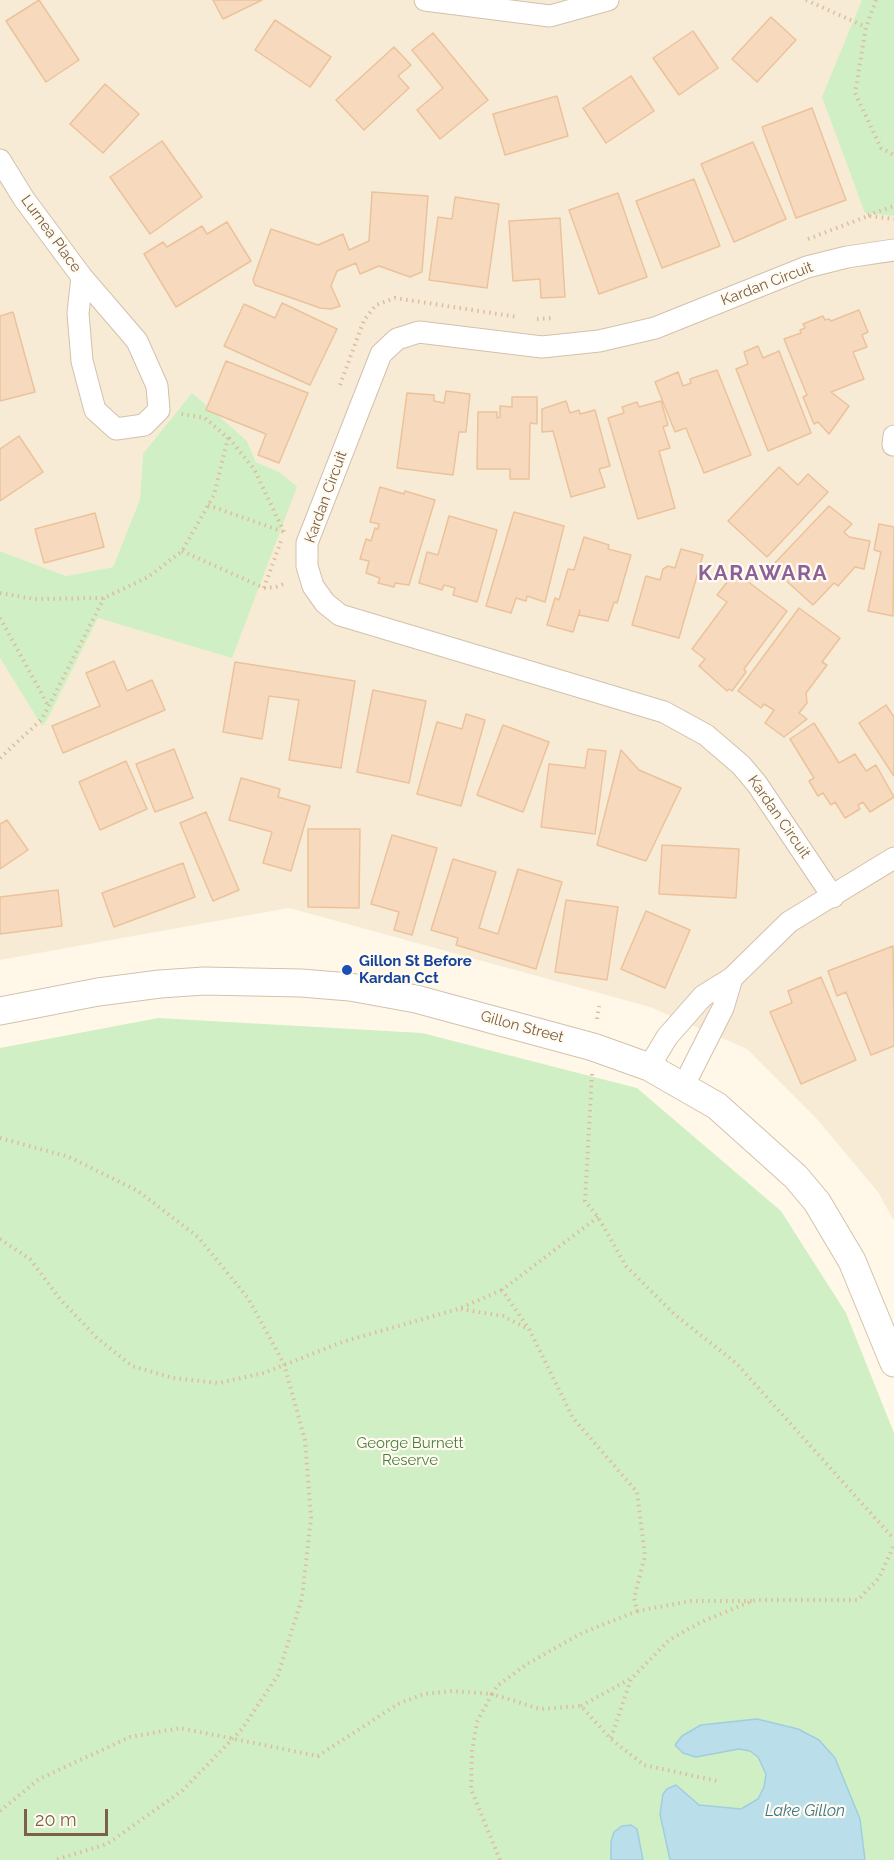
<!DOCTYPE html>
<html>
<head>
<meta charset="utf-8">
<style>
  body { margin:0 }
  #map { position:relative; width:894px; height:1860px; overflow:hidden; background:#fff8e8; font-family:Raleway,sans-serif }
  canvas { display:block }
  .scale { position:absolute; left:24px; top:1809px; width:84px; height:27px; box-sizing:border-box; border:3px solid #7d6048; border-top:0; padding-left:8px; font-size:18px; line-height:21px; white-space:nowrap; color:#7d6048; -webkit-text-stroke:4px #fffbf1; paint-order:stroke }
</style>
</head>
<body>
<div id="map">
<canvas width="894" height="1860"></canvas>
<div class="scale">20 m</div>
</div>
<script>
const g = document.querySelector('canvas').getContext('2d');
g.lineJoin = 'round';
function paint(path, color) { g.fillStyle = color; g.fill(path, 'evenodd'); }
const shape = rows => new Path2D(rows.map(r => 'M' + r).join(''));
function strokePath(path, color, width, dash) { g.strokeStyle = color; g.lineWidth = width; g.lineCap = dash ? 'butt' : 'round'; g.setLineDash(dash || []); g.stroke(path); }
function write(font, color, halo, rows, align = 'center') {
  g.font = font + ' Raleway,sans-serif'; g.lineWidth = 4.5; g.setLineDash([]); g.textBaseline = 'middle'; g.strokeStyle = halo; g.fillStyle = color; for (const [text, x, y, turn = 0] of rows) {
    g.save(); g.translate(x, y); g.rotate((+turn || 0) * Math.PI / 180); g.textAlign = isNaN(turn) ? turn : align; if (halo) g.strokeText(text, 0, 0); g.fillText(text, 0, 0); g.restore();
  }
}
const residential = shape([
  [0,0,894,0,894,1221,878,1192,815,1117,747,1049,650,1007,289,908,0,960,0,658,42,725,47,720,98,618,232,657,279,472,256,462,247,441,143,454,140,499,113,567,66,576,0,551]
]);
const green = shape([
  [862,0,894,0,894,216,865,213,822,97],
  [192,393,247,441,256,462,279,472,297,487,232,658,98,618,47,720,42,726,0,658,0,551,66,576,113,567,140,499,143,454],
  [158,1018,422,1033,637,1088,781,1211,846,1313,894,1433,894,1860,0,1860,0,1048]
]);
const water = shape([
  [757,1719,798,1729,819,1740,835,1758,860,1819,865,1860,670,1860,660,1814,663,1794,667,1789,676,1785,699,1805,741,1809,758,1799,764,1787,766,1774,758,1757,750,1751,739,1749,696,1757,683,1753,675,1745,682,1736,701,1725,757,1719],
  [631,1825,637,1829,643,1860,611,1860,611,1842,614,1832,622,1826,631,1825]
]);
const building = shape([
  [39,0,79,60,46,82,6,21,39,0],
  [213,0,262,0,223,19,213,0],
  [771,17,796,40,757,82,732,59,771,17],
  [275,20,331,57,310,87,255,50,275,20],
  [693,31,718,68,679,95,653,58,693,31],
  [433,33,488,100,440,139,417,110,443,88,412,50,433,33],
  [394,47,411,65,398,76,409,88,364,130,336,100,394,47],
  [631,76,654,111,606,143,583,108,631,76],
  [105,84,139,114,103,153,70,124,105,84],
  [557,96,568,136,505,155,493,114,557,96],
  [812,108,846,200,796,218,762,127,812,108],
  [162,141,202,197,150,234,110,177,162,141],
  [753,142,786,219,734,242,701,164,753,142],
  [694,179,720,246,662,268,636,201,694,179],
  [372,192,428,196,422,272,410,277,379,266,360,274,356,263,337,271,331,286,340,306,331,309,320,308,255,285,253,280,271,229,318,245,343,234,349,250,369,241,372,192],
  [618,193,647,277,599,294,569,210,618,193],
  [455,197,499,204,487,288,429,280,438,217,452,219,455,197],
  [560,218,565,297,541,298,540,279,513,281,509,221,560,218],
  [227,222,251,261,176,307,144,254,163,242,167,247,202,226,207,234,227,222],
  [282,303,337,329,310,385,224,346,244,304,275,318,282,303],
  [859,310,868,332,862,335,867,347,853,352,864,379,831,392,849,406,829,434,818,422,814,424,803,397,807,395,784,339,801,333,800,330,805,328,803,324,823,316,825,320,829,319,831,321,859,310],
  [13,312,35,392,0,401,0,316,13,312],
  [758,346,763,358,779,351,811,433,768,451,736,369,748,364,744,352,758,346],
  [226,361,308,393,279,463,258,455,266,434,206,410,226,361],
  [717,370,751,455,704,473,686,428,675,432,655,382,678,372,683,386,691,383,690,379,717,370],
  [446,391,470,394,466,432,459,432,453,475,397,468,407,393,434,395,434,401,444,403,446,391],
  [512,397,537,397,537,424,530,423,529,479,510,479,510,469,477,469,478,412,497,412,497,418,500,417,500,406,512,407,512,397],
  [566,401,570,413,579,410,580,414,595,410,610,466,599,469,605,487,571,497,553,431,542,432,542,409,566,401],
  [661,401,668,425,663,427,670,448,659,451,675,508,638,519,608,418,624,413,622,407,637,402,639,407,661,401],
  [19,436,43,472,0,501,0,449,19,436],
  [779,467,798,485,808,474,828,492,767,557,728,521,779,467],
  [380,487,404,494,405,491,435,500,409,585,395,583,394,587,378,583,380,578,366,573,369,561,360,559,366,539,371,541,375,528,378,529,379,524,370,522,380,487],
  [829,506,852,524,844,532,849,537,870,541,864,569,855,567,838,586,834,583,813,605,771,567,829,506],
  [514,512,564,526,545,602,527,596,526,601,516,598,511,613,486,606,514,512],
  [95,513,104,547,44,563,35,529,95,513],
  [449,516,497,530,477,602,453,595,455,588,444,585,442,590,419,583,427,552,438,555,449,516],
  [879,524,894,527,893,616,868,611,881,552,874,550,879,524],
  [584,537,609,545,608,549,631,555,617,603,614,602,608,621,579,615,580,610,573,632,547,625,555,598,559,600,568,569,574,570,584,537],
  [681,549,703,555,679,638,632,625,646,576,660,580,663,569,668,566,675,568,681,549],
  [735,572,787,611,744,669,746,672,732,691,729,689,727,691,699,666,705,659,692,649,727,602,717,595,735,572],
  [799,608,840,638,822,662,827,665,806,693,807,703,799,713,807,719,784,737,765,723,774,710,764,704,761,708,738,691,799,608],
  [114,661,127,691,152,680,165,710,63,753,52,726,100,706,86,673,114,661],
  [235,662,355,681,341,768,289,760,299,700,269,696,262,739,223,732,235,662],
  [373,690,426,701,409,783,357,772,373,690],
  [886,705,894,717,894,776,859,723,886,705],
  [466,714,485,720,461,806,417,794,437,722,462,729,466,714],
  [814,723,839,763,855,754,866,771,876,765,894,797,870,812,863,802,858,805,860,809,845,818,835,802,831,805,823,793,818,796,809,781,814,778,790,739,814,723],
  [503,725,549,742,523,812,477,795,503,725],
  [174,749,193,798,155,812,136,764,174,749],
  [588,749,606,751,595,834,541,827,549,764,585,768,588,749],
  [621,750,639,770,681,788,646,861,597,845,621,750],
  [126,761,147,809,100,830,79,782,126,761],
  [241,778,280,789,278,797,310,806,291,871,263,863,272,832,229,820,241,778],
  [206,812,239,890,213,901,180,823,206,812],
  [7,820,28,850,0,869,0,824,7,820],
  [308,829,360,829,359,908,308,907,308,829],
  [392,835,437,848,412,935,394,930,399,912,371,904,392,835],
  [662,845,739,849,736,898,659,894,662,845],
  [453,859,496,872,479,928,498,934,518,869,562,882,536,969,456,945,458,938,431,930,453,859],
  [183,863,195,897,114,927,102,893,183,863],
  [58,890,62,926,0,934,0,897,58,890],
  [566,900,618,907,607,980,555,972,566,900],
  [646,911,690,930,665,988,621,969,646,911],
  [893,946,894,1046,871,1055,846,992,837,996,828,971,893,946],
  [821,977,856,1060,801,1084,770,1012,792,1003,788,991,821,977]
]);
const path = shape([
  [806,0,866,27],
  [876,0,866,27,855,93,881,148,894,155],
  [868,215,894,206],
  [808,239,868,216,894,219],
  [537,319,554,318],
  [340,385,364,320,376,305,395,298,518,317],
  [229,438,254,469,284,532],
  [208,505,284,532],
  [182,551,264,588,276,587,286,583],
  [264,588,281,541],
  [0,593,34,599,104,598,148,577,182,551,214,495,228,438,205,418,181,414],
  [0,618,49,707],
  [0,758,42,719,104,598],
  [597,1019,599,1006],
  [592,1074,585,1201,598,1217,626,1266,674,1314,736,1363,894,1539],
  [0,1138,69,1157,138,1191,198,1237,248,1298,284,1364,305,1440,311,1518,302,1598,278,1675,242,1729,182,1791,107,1844,55,1860],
  [598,1217,502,1290,529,1329,573,1418,637,1492,645,1556,634,1598,637,1611,582,1633,527,1664,497,1686,492,1694,540,1709,581,1706,611,1739,644,1765,717,1781],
  [0,1239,30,1259,60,1299,97,1338,132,1366,173,1378,218,1383,264,1373,342,1342,458,1309,502,1290],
  [461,1309,503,1316,528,1329],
  [637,1611,691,1601,752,1601],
  [581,1706,630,1679],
  [611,1738,631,1679,669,1640,701,1622,755,1600,858,1600,879,1578,894,1545],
  [0,1811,39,1779,130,1737,180,1728,318,1756,398,1704,424,1694,452,1691,492,1694,477,1722,472,1751,471,1789,500,1860]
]);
const minor = shape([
  [425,0,550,16,608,0],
  [0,160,24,199,82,277,137,341,157,386,159,410,144,425,116,429,95,410,82,361,78,313,82,277],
  [893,445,894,436],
  [833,897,757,784,741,765,706,735,664,712,340,615,325,603,313,586,307,566,307,543,381,354,397,339,419,332,542,347,599,341,655,328,807,267,847,257,894,250],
  [649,1067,667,1037,703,996,732,978,789,922,894,858],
  [684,1085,723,1008,732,978]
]);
const tertiary = shape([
  [0,1011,98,992,160,984,204,981,301,983,350,987,416,999,593,1047,649,1067,717,1106,796,1177,817,1202,852,1261,894,1363]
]);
const markers = [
  [347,970,6,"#1a4fb4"]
];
const streetNames = [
  ["Lurnea Place",51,234,54],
  ["Kardan Circuit",767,284,-21],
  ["Kardan Circuit",326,497,-70],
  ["Kardan Circuit",779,817,55],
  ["Gillon Street",522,1027,15]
];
const transitNames = [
  ["Gillon St Before",359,961],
  ["Kardan Cct",359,978]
];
const parkNames = [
  ["George Burnett",410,1443],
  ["Reserve",410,1460]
];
const waterNames = [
  ["Lake Gillon",805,1811]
];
const districtNames = [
  ["KARAWARA",763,574]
];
paint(residential, '#f7ebd6');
paint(green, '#d1efc4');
paint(water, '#badfeb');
strokePath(water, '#9ecedf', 1.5);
paint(building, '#f7dabd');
strokePath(building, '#ecc29b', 1.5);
strokePath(minor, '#d3c1ac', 23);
strokePath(tertiary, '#d3c1ac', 29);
strokePath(path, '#ddbd9f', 4, [1.5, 4.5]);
strokePath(minor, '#fff', 21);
strokePath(tertiary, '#fff', 27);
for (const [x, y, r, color] of markers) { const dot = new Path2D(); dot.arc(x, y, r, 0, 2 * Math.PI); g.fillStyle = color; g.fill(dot); strokePath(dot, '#fffbf1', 2); }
write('15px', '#7d6048', '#fffbf1', streetNames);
write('bold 15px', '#164399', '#fffbf1', transitNames, 'left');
write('15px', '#497e3c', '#fffbf1', parkNames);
write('italic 16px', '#3b778b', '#fffbf1', waterNames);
g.letterSpacing = '1.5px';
write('bold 21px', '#8c6099', '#fffbf1', districtNames);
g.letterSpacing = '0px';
</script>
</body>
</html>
